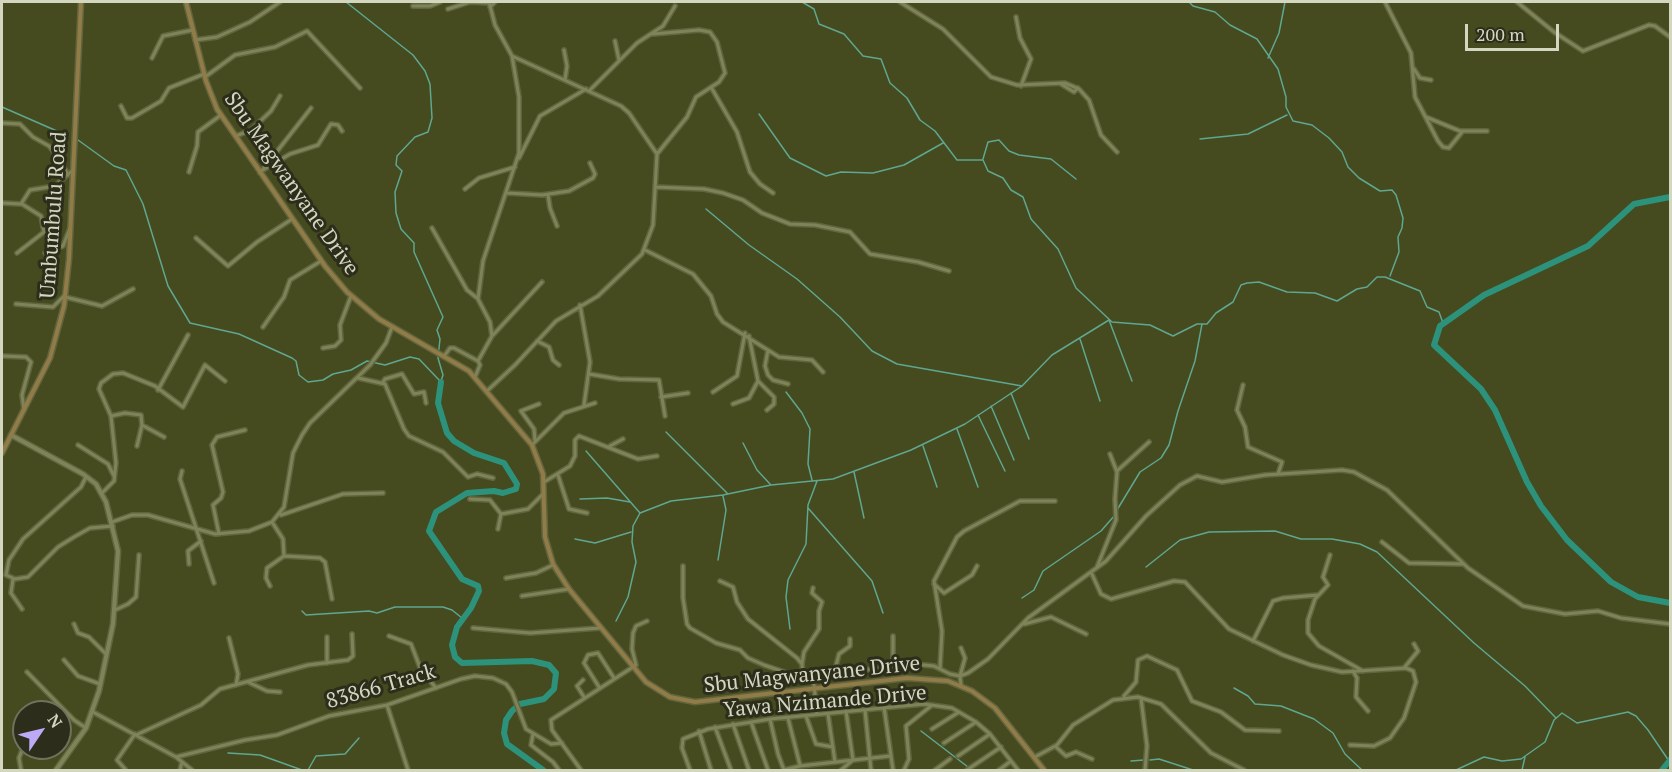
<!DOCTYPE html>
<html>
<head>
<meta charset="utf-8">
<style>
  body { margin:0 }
  #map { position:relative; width:1672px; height:772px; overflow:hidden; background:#454a1f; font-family:"PT Serif",serif }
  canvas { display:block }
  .frame { position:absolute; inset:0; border:3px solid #d3d7c0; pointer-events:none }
  .north { position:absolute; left:12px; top:700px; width:60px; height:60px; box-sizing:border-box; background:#2c2e1b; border:2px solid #6f725d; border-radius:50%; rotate:55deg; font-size:16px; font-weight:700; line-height:24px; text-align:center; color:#d3d7c0 }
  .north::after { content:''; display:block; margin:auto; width:21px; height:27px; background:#bcaaf6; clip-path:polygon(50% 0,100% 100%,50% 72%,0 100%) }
  .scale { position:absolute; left:1465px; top:24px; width:94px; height:27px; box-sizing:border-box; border:3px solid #d3d7c0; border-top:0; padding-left:8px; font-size:18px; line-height:21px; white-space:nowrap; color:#d3d7c0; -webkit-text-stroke:4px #2c2e1b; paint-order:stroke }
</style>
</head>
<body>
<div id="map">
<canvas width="1672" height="772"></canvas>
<div class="frame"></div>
<div class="north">N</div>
<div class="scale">200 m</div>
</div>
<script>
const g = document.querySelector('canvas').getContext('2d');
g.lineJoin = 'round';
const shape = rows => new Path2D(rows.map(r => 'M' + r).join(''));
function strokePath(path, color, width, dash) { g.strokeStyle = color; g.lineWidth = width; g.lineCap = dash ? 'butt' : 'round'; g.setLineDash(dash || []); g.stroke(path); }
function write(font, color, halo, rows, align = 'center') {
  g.font = font + ' "PT Serif",serif'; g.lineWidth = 6; g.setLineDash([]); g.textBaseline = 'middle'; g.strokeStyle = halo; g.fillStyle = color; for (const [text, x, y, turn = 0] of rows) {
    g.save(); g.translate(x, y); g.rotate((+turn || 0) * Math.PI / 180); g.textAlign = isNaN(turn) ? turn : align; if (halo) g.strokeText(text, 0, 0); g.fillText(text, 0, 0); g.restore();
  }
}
const stream = shape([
  [346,2,413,55,425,71,430,84,432,118,428,132,415,137,397,156,396,165,402,171,395,192,396,213,401,229,414,243,414,252,443,317,437,330,440,339,438,358,443,375,441,381],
  [802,2,814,9,819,24,844,34,863,56,881,59,890,83,907,98,920,120,935,131,957,160,983,160,988,171,1003,178,1011,190,1023,197,1031,219,1058,249,1076,288,1112,322,1150,325,1173,336,1197,324,1207,324,1216,313,1233,302,1241,285,1247,283,1259,282,1287,292,1315,293,1337,301,1357,289,1367,287,1377,277,1385,277,1420,291,1427,307,1439,312,1443,323],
  [1189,2,1193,6,1215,12,1230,25,1257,39,1278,69,1286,97,1286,107,1293,121,1312,125,1329,138,1342,152,1348,167,1359,178,1380,191,1392,190,1396,195,1403,218,1402,228,1398,237,1399,252,1390,276],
  [1268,58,1279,33,1285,2],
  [2,107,66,135],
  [759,114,790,158,826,176,841,172,873,173,904,165,943,143],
  [1200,139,1248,134,1287,115],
  [78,140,114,166,126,170,143,204,168,286,190,323,239,334,292,358,296,361,299,375,308,382,323,380,333,374,351,370,367,361,385,365,410,357,419,359,441,382],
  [983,159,988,142,999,140,1009,151,1019,155,1051,159,1076,179],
  [706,209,749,245,797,279,840,317,872,351,897,364,1022,386],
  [1080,339,1100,401],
  [786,392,802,413,810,429,808,464,812,480],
  [1011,393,1029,439],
  [991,406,1014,460],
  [978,415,1005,471],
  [957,429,978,487],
  [666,432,727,493],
  [743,443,757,470,770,484],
  [923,446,937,487],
  [586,451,640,513],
  [854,472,864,518],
  [580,499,607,498,630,502],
  [808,508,872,581,883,613],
  [1117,510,1140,472,1161,458,1169,445,1178,411,1195,361,1202,324],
  [575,539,595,543,631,532],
  [718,560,726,510,723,496],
  [1146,567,1180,540,1209,532,1275,531,1301,539,1332,539,1360,544,1377,552,1474,643,1525,686,1556,718],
  [1022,598,1034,590,1043,571,1101,531,1115,515],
  [302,611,306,615,369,611,377,613,395,607,443,607,452,610,462,618],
  [616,621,628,597,636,562,632,542,633,526,640,513,671,501,723,495,771,485,833,479,911,450,965,424,1022,386,1052,355,1109,320,1132,381],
  [790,629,786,597,788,580,806,544,808,505,817,481],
  [1234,688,1248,696,1255,704,1281,706,1314,719,1333,733,1345,754,1362,770],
  [921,731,968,767],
  [228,753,260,755,302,770],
  [1150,760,1159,759,1193,770],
  [1131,761,1144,760],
  [308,770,316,756,345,754,359,738],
  [1456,770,1484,757,1502,761,1521,759,1545,742,1554,720,1562,713,1577,723,1628,712,1636,716,1648,730,1669,761],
  [1522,770,1525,757]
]);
const river = shape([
  [1670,197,1634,204,1588,246,1484,295,1440,326,1434,345,1481,389,1495,410,1527,482,1541,506,1567,540,1611,582,1638,597,1670,603],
  [441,382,438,403,447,433,454,441,474,453,504,463,517,484,516,489,503,493,494,491,467,493,436,512,429,531,462,579,478,586,479,591,471,608,457,627,452,645,455,657,462,663,532,661,549,665,556,673,554,689,544,699,520,704,512,711,506,720,504,733,507,744,543,770],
  [1662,770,1670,760]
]);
const minor = shape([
  [900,2,943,29,991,77,1017,85,1065,83,1079,89,1089,100,1101,135,1117,152],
  [1385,2,1411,53,1415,97,1438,141,1443,147,1449,148,1462,132],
  [1517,2,1554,32,1583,51,1649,25,1655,26,1670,37],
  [413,6,430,6,440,2],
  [490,7,495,2],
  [448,9,470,2,489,3],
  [1016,17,1020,38,1031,59,1021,86],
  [653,34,699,30,710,32,717,42,725,73,719,82,696,97,687,117,657,154],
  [195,40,217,37,250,22,280,2],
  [615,41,619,60],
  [564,50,567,66,565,80],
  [152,58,163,36,193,30],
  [1414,69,1420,78,1431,80],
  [205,77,235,55,275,47,307,31,360,88],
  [1061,84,1074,92,1078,88],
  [711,87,737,132,750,172,760,184,773,193],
  [590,90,637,43,663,26,675,6],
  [121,106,127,118,132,118,161,101,169,88,204,74],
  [1426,117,1460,131,1487,131],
  [2,123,20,124,33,137,49,146,60,159,68,175],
  [236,136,251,130,271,111,280,96],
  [519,158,540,116,586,89],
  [263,170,290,154,318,145,331,124,338,125,342,131],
  [189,172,197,146,198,132,221,115],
  [260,173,311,108],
  [655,187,704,189,723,193,743,200,762,213,790,224,815,225,850,232,870,254,918,262,949,271],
  [465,189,479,178,515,167],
  [507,193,542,195,569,191,593,178,595,174,590,163],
  [548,195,550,208,557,226],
  [2,203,21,204,30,190,55,186,73,170],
  [432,228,467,290,477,298],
  [196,238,228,266,257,242,292,219],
  [645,250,693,274,711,296,717,314,723,322,779,357,812,360,823,372],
  [17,253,44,232,41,216,22,204],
  [45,253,63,246,70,228],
  [65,297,102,306,133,289],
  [16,304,53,307,65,295],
  [580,305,590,362,584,405],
  [263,327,284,297,290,280,321,261],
  [493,335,542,282],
  [537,341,549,347,553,360,559,365],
  [323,348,335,346,341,340,340,325,351,296],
  [768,350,765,366,768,375,773,380,788,384],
  [445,355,450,348,454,348,478,361],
  [2,356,26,357,31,362,22,395,24,410],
  [589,374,619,379,659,380,665,416],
  [475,377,480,365,478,361,492,336,490,322,478,299,483,261,519,153,519,97,512,56],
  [358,378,385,384,404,429,409,436,443,452,468,477,477,474,493,478],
  [758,381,774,397,774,404,767,410],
  [383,382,385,379,402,374,414,394,424,392,426,403],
  [1243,385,1237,410,1245,427,1248,447,1282,462,1278,474],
  [158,390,188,335],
  [487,391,515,365,556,321,598,296,642,254,653,225,657,154,629,113,621,106,512,56,495,25,489,2],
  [713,392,737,376,745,333],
  [661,397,688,393],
  [733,404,749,398,758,381,749,336],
  [111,416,125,413,141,415,142,425,164,437],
  [535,441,534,429,521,411,539,404],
  [78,445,108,464,114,476],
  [532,445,564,413,595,403],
  [137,446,142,425],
  [610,446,623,439],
  [182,471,180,479,214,583],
  [1117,471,1149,442],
  [558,475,569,509,587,513],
  [86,477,81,487,23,539,9,560,6,575,15,579,28,577,58,547,74,537,90,528,113,526],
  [544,482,570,466,575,456,575,440,579,436,638,459,657,456],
  [102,493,114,481,116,463,111,416,99,389,101,383,113,374,123,373,155,386,183,407,205,365,225,381],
  [470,499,490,500,501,514],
  [281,515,343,494,383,493],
  [112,522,132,515,148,515,215,534,249,531,272,522,284,507,293,453,302,435,310,423,370,365,386,343,392,327],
  [272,522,283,539,284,556,320,558,325,562,332,599],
  [498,529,501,514,528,509,543,494],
  [219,534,213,505,221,498,223,492,212,445,217,437,245,430],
  [1382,542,1409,563,1463,564],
  [1330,555,1323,577,1328,585,1315,599,1308,620,1308,633,1319,646,1363,671],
  [189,564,188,551,201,541],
  [683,566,683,598,687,624,690,628,716,643,740,650,748,658,764,665,790,674,813,676],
  [1097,567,1116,520,1115,499,1117,472,1110,454],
  [1091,572,1101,594,1111,599,1174,581,1185,582,1229,629,1283,655,1311,665,1342,672,1406,668,1413,671,1416,682,1404,718,1390,738,1374,746,1350,745],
  [506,578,536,573,553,565],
  [13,579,11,593,22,609],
  [720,581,733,587,737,602,748,619,797,658,802,664,803,676],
  [934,584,944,593,972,575,977,566],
  [270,586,266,578,267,568,284,556],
  [522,596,569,589],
  [115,610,128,604,136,597,139,555],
  [74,624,78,633,89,637,106,654],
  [1024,624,1051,617,1086,634],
  [473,628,530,633,600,628],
  [389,636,411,644,421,670,436,688],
  [893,636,893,666],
  [327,637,327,663],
  [229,638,238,674,236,685],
  [1253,641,1273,601,1283,598,1318,595],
  [64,660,78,676,100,684],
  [802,664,804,652,819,629,819,611,822,602,812,593,813,588],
  [940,668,942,631,934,581,957,537,964,531,1020,501,1055,501],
  [1404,668,1418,651,1414,644],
  [1353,671,1357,678,1356,697,1368,711],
  [27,672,74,720,86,728],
  [834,674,839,654,850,646,850,639],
  [583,680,577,686,584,697],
  [248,682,267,691,280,692],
  [961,686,960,676,965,658,961,648],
  [599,687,584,663,588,655,598,653,614,678],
  [1124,696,1136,682,1138,660,1147,656,1177,670,1192,701,1221,712,1245,730,1279,731],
  [1141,698,1147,746,1145,770],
  [387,705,408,770],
  [884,707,893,770],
  [865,710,871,770],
  [93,712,176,757,192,770],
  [817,714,813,676,914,664,934,666,950,674,960,676,968,673,988,659,1028,618,1106,561,1146,516,1180,485,1197,476,1222,482,1265,475,1342,470,1354,472,1387,490,1468,568,1523,606,1565,614,1598,611,1621,618,1670,624],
  [828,714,835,762],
  [806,716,816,744,833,747],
  [788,718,800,765],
  [770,719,778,754,784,770],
  [751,722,768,770],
  [733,724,749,770],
  [715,727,731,770],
  [932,729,959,712],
  [699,731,711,770],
  [533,734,531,745,553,762,559,770],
  [136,735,201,705,220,689,308,665,348,660,353,656,352,634],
  [944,743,976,722],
  [1055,746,1066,756,1076,752,1092,759],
  [958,756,990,734],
  [176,757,245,740,277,735,329,716,387,705,461,679,475,676,493,678,506,684,512,692,526,729,551,744,562,743],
  [1035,757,1057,745,1073,725,1113,700,1138,697,1161,704,1211,753,1244,770],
  [125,769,117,760,135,734],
  [21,770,19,758,24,745],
  [180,770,182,762],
  [581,770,552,730,551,720,636,665,632,649,633,633,636,626,647,621],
  [690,770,682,748,683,739,708,729,770,719,924,704,952,708,976,722,990,734,1018,770],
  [784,770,800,766,890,756],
  [841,770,853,760,846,711],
  [904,770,909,759,906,726,931,706],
  [935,770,950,759],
  [967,770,1001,747],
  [999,770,1011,761]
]);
const tertiary = shape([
  [11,435,83,474,96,484,106,502,118,551,113,624,99,691,86,728,56,770]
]);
const secondary = shape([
  [186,2,206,81,217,109,325,266,347,292,379,319,469,371,532,445,543,474,545,537,553,564,569,589,646,682,670,697,695,702,907,678,948,681,972,691,995,708,1044,770],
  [2,453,50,358,64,306,69,259,81,2]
]);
const streetNames = [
  ["Sbu Magwanyane Drive",291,184,55],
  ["Umbumbulu Road",54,215,-86],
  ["Sbu Magwanyane Drive",812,675,-6],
  ["83866 Track",381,687,-16],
  ["Yawa Nzimande Drive",825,702,-5]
];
strokePath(stream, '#5fa790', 1.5);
strokePath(river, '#2d927b', 6);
strokePath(minor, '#61653f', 6);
strokePath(tertiary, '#61653f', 7);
strokePath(secondary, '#61653f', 7);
strokePath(minor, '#7e8458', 3);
strokePath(tertiary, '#7e8458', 4);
strokePath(secondary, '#917b47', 4);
write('21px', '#d3d7c0', '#2c2e1b', streetNames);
</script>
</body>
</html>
